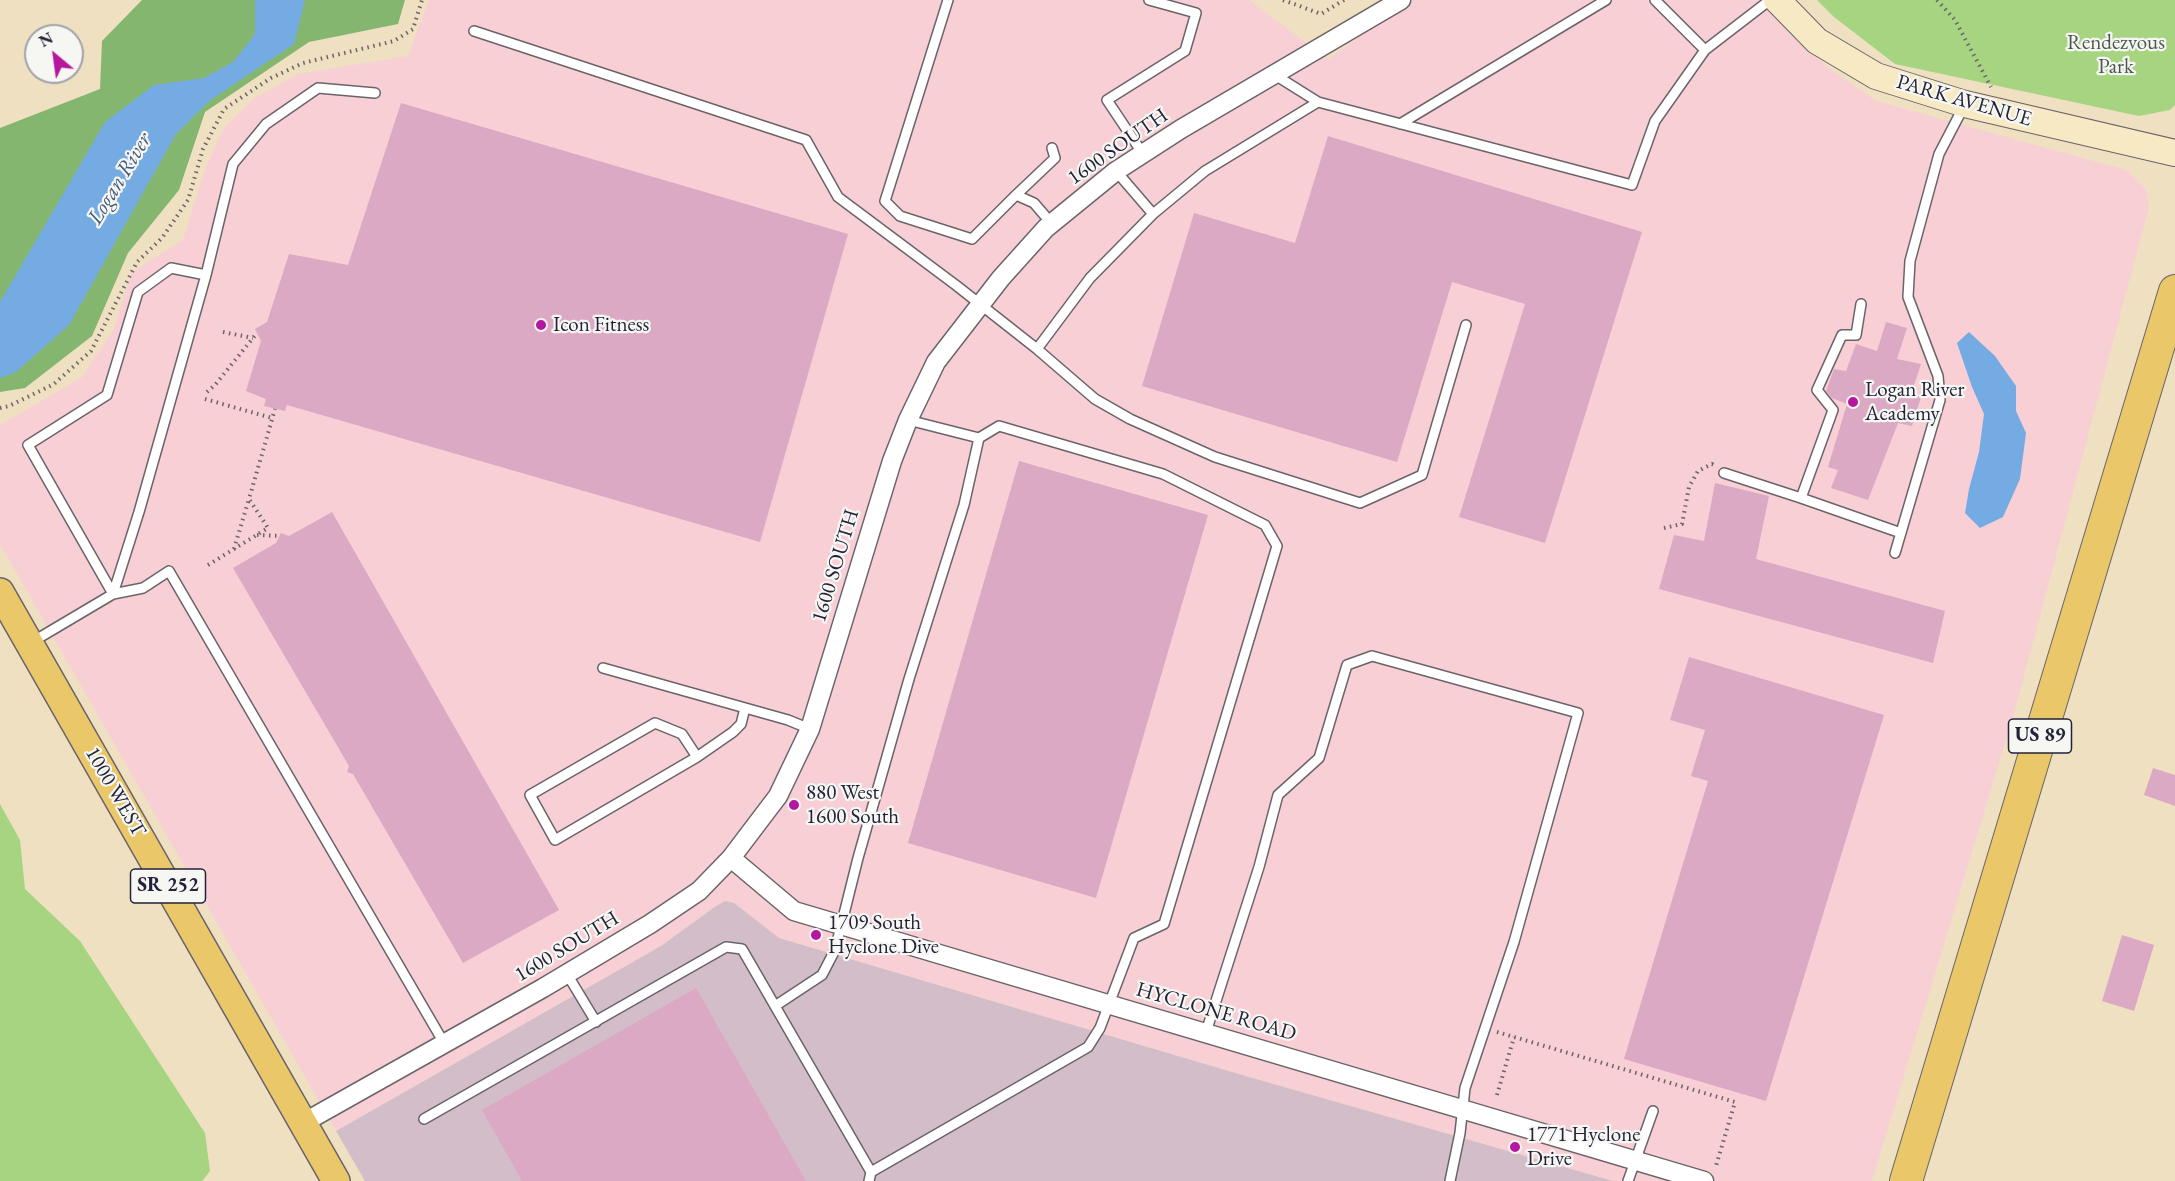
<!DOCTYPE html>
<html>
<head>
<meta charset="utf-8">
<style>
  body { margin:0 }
  #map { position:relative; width:2175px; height:1181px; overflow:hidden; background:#efe0c2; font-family:"EB Garamond",serif }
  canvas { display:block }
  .north { position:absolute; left:24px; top:24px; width:60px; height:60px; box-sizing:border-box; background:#f6f6f2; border:2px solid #a1a1a9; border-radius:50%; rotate:331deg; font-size:16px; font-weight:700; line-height:24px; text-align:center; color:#22223b }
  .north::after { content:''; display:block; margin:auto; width:21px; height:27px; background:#b5179e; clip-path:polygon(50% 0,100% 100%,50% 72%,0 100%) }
</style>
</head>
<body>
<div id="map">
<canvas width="2175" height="1181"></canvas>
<div class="north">N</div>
</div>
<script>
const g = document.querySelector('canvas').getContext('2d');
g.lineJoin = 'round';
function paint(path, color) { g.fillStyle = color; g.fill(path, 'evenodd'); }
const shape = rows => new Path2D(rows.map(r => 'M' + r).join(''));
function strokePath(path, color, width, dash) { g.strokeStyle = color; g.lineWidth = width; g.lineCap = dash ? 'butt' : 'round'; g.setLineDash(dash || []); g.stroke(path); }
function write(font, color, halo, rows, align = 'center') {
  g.font = font + ' "EB Garamond",serif'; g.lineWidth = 4.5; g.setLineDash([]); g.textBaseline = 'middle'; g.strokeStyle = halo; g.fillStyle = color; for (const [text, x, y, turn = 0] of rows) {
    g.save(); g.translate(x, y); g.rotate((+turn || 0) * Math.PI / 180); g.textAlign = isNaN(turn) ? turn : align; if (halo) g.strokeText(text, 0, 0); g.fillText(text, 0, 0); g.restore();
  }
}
const built = shape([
  [429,0,1249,0,1328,59,1412,0,1766,0,1826,66,1876,101,2126,170,2145,188,2149,207,2013,717,1872,1181,1613,1181,1249,1077,779,938,725,901,716,906,661,946,336,1131,0,544,0,425,81,378,113,331,132,272,183,240,205,170,223,129,253,99,298,74,408,56]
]);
const industrial = shape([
  [725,901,734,903,779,938,1249,1077,1613,1181,365,1181,336,1131,661,946,716,906]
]);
const green = shape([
  [1817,0,2175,0,2175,105,2170,110,2139,116,1895,64,1834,17],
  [0,804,20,840,25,889,80,941,205,1133,210,1171,202,1181,0,1181]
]);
const forest = shape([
  [142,0,405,0,398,24,309,42,205,112,179,190,128,253,92,336,25,388,0,392,0,128,100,89,102,41]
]);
const water = shape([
  [255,0,305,0,294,44,209,101,176,134,69,325,16,372,0,378,0,302,105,122,154,85,204,78,233,62,255,34],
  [1969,332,1995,356,2016,386,2016,411,2026,433,2020,479,2003,517,1980,528,1965,513,1969,489,1979,452,1984,414,1972,387,1957,343]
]);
const building = shape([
  [401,103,848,234,760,542,287,405,285,411,264,406,266,399,246,391,261,341,255,329,267,322,289,254,348,265],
  [1328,136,1642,232,1545,543,1459,517,1525,304,1452,282,1397,462,1142,386,1194,213,1295,243],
  [1886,322,1907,328,1897,359,1921,364,1911,394,1921,397,1912,426,1898,423,1868,500,1831,488,1838,470,1828,467,1847,404,1832,398,1826,391,1834,369,1846,371,1856,344,1877,351],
  [1019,461,1208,515,1096,898,908,843],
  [1715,483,1769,496,1756,559,1945,611,1933,663,1659,589,1674,535,1704,541],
  [332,512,559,910,463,963,353,774,347,772,349,766,233,568,276,543,281,533,289,536],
  [1689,657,1884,715,1766,1101,1624,1059,1708,781,1691,776,1705,730,1670,720],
  [2153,768,2175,775,2175,806,2144,795],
  [2122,935,2154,945,2134,1011,2102,1001],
  [696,988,806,1181,522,1181,482,1110]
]);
const path = shape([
  [1283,0,1321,14,1344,0],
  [1937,0,1955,20,1991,87],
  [223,332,253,338],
  [207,392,215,385,257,333],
  [205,399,272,418],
  [0,408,9,406,54,384,91,351,137,262,162,238,188,200,203,149,224,109,271,78,303,63,394,41,413,29,422,0],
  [1664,528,1682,524,1689,487,1698,471,1712,464,1714,465],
  [257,535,280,536],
  [234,549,249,499],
  [208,565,268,528,249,499,275,409],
  [1497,1032,1735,1102,1716,1166],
  [1497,1095,1514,1037]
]);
const lane = shape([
  [948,0,885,201,900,216,972,239,1016,195,1034,203,1052,224],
  [1655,0,1705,50],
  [474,31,806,140,838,197,957,286,1037,349,1095,399,1130,419,1215,457,1360,503,1422,475,1466,325],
  [1275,75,1318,102,1632,185,1655,121,1705,50,1770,0],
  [1400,124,1606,0],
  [1143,154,1107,100,1185,51,1196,13,1149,0],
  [1116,171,1153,214],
  [1016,195,1055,158,1052,148],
  [1861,304,1856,335,1842,335,1817,390,1833,410,1801,498,1901,533],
  [1037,349,1090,278,1153,214,1205,171,1318,102],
  [1724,473,1801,498],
  [1895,553,1940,400,1938,376,1908,297,1910,261,1939,154,1964,106],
  [113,594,139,512,206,275,233,164,266,124,318,88,375,93],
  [113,594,28,445,107,395,138,292,171,268,206,275],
  [32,642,113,594,143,588,169,571,444,1043],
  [603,668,788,720,810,729],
  [697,757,682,734,655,723,530,795,555,840,697,757,733,732,741,724,745,708],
  [567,974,596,1022],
  [775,1006,822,975,835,950,858,858,909,679,964,505,979,438],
  [1206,1032,1259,867,1278,795,1319,758,1347,665,1372,656,1578,713,1514,942,1465,1088,1460,1133,1450,1181],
  [424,1119,726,947,742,949,871,1172],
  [869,1181,871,1172,1088,1047,1100,1028,1134,938,1164,924,1277,546,1265,525,1163,474,999,426,979,438,908,420],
  [1628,1181,1653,1111]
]);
const street = shape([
  [731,858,794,911,1704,1181],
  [303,1123,543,988,650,924,699,891,731,858,778,796,810,729,892,461,908,420,936,362,1001,278,1046,228,1116,171,1181,129,1401,0]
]);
const secondary = shape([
  [1777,0,1817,41,1876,76,1965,104,2175,153]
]);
const primary = shape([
  [0,592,336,1181]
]);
const highway = shape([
  [1906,1181,2175,291]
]);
const markers = [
  [541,325,6,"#b5179e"],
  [1853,402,6,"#b5179e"],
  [794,805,6,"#b5179e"],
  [816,935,6,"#b5179e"],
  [1515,1147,6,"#b5179e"]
];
const shields = [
  [2040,736,63],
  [168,886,75]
];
const shieldNames = [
  ["US 89",2040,736],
  ["SR 252",168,886]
];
const parkNames = [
  ["Rendezvous",2116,43],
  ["Park",2116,67]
];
const streetNames = [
  ["PARK AVENUE",1964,101,16],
  ["1600 SOUTH",1118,147,-35],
  ["1600 SOUTH",836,566,-73],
  ["1000 WEST",115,792,60],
  ["1600 SOUTH",567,947,-31],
  ["HYCLONE ROAD",1216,1012,16]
];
const poiNames = [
  ["Icon Fitness",553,325],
  ["Logan River",1865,390],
  ["Academy",1865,414],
  ["880 West",806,793],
  ["1600 South",806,817],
  ["1709 South",828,923],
  ["Hyclone Dive",828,947],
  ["1771 Hyclone",1527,1135],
  ["Drive",1527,1159]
];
const waterNames = [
  ["Logan River",120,179,-59]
];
paint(built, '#f7cfd5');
paint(industrial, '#d2bdc8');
paint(green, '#a6d481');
paint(forest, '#84b66f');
paint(water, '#75abe3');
paint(building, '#dca9c4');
strokePath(lane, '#6a646a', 12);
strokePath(street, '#6a646a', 21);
strokePath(secondary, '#6a646a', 28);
strokePath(primary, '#6a646a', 30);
strokePath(highway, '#6a646a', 34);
strokePath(path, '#6a646a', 4, [1.5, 4.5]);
strokePath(lane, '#fff', 9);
strokePath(street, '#fff', 18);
strokePath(secondary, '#f7e9c3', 26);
strokePath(primary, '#eac769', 27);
strokePath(highway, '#eac769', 32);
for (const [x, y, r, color] of markers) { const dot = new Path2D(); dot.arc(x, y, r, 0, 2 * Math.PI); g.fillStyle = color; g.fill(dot); strokePath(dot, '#f6f6f2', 2); }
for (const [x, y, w] of shields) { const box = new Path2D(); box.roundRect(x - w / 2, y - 17, w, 34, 4.5); g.fillStyle = '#f6f6f2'; g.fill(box); strokePath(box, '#22223b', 1.5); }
write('bold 20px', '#22223b', null, shieldNames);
write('21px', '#4a5750', '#f6f6f2', parkNames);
write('21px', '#22223b', '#f6f6f2', streetNames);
write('21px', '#22223b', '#f6f6f2', poiNames, 'left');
write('italic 22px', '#43597e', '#f6f6f2', waterNames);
</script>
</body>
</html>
